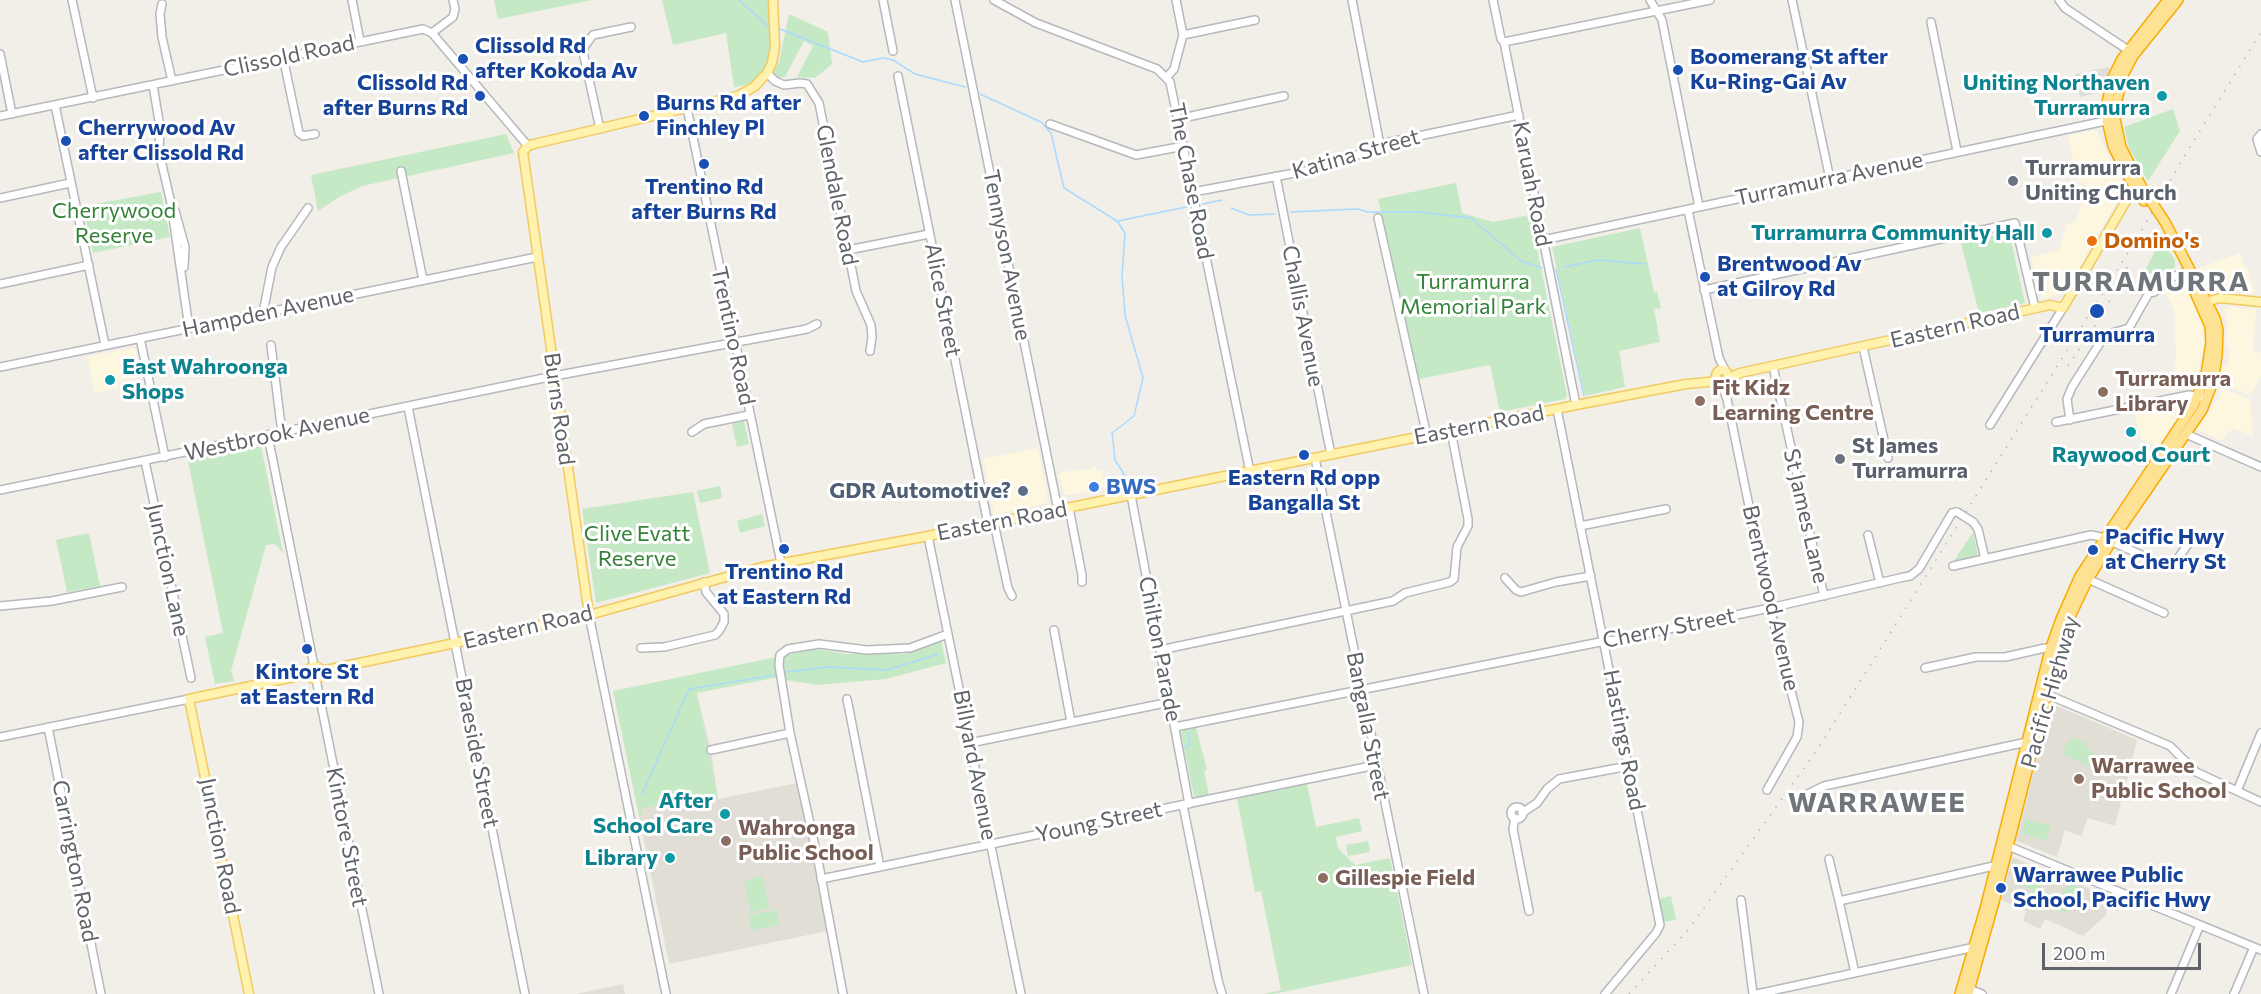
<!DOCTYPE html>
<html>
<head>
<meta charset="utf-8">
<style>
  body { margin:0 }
  #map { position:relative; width:2261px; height:994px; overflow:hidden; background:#f1efe8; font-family:Commissioner,sans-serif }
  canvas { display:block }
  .scale { position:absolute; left:2042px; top:943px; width:159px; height:27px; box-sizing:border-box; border:3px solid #5f6368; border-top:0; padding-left:8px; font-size:18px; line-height:21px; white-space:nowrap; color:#5f6368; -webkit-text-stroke:4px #fff; paint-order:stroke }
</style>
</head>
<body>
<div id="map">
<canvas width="2261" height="994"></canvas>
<div class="scale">200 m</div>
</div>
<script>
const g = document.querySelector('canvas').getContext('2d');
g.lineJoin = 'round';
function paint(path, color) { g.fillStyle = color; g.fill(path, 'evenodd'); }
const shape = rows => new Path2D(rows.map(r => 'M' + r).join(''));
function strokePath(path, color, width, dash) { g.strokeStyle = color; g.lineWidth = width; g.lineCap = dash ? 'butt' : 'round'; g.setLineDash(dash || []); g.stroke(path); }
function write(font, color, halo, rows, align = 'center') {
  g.font = font + ' Commissioner,sans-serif'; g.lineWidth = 6; g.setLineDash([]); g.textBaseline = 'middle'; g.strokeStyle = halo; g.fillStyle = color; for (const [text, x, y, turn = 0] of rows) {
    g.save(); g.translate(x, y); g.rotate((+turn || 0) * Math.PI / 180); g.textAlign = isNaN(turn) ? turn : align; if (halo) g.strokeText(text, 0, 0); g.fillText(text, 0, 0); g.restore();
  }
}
const commercial = shape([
  [2095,130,2098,132,2112,166,2122,180,2122,192,2065,293,2042,299,2031,257,2059,250,2067,224,2076,221,2087,191,2085,182,2078,183,2068,138,2070,135],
  [2240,253,2245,268,2247,267,2255,293,2210,289,2199,268],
  [2182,283,2186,287,2200,316,2204,330,2203,351,2196,384,2171,391,2169,387,2173,377,2176,353,2174,310,2163,288],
  [2227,307,2256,309,2253,351,2261,353,2261,378,2259,378,2253,392,2248,394,2220,382,2222,366,2227,367,2229,354,2229,346,2225,345,2227,323,2224,310],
  [132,348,135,349,141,377,118,382,118,388,95,393,87,357],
  [2220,387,2250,400,2253,436,2232,428,2231,432,2228,431,2223,441,2196,429,2220,396],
  [2181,404,2183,407,2159,446,2141,439,2135,415],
  [1038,448,1048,498,1047,503,994,515,983,459],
  [1095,466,1097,471,1102,470,1105,488,1069,495,1064,494,1059,475,1061,472,1092,469,1092,467]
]);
const industrial = shape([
  [2110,67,2102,92,2080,97,2075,74]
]);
const education = shape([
  [699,703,711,750,718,799,797,783,827,931,669,964,639,816,641,815,641,808],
  [2051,705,2055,705,2137,740,2115,826,2088,818,2081,836,2065,830,2057,857,2017,841,2016,839],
  [2012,857,2112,898,2105,916,2083,936,2045,919,2040,929,2023,921,2026,911,2001,900],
  [623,984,625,994,576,994]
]);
const green = shape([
  [494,0,592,0,498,19],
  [662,0,769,0,771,11,772,50,763,75,753,84,734,87,726,33,673,45],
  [789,14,828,32,832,64,815,78,797,77,813,46,804,41,785,77,778,78,773,74,779,62],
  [2173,109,2180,131,2148,181,2129,148,2124,127],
  [506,134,514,153,362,186,339,197,318,211,311,175],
  [1456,183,1462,213,1493,222,1530,215,1567,395,1565,399,1500,412,1490,365,1419,379,1378,199],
  [161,192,170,237,93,253,83,206],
  [1640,228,1654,292,1657,292,1661,308,1654,309,1660,342,1619,351,1625,387,1585,396,1552,247],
  [2009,232,2025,303,1979,313,1961,243],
  [2161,239,2175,260,2175,267,2169,271,2146,274,2144,273],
  [744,421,749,444,737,447,732,424],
  [261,446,283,553,275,544,266,545,231,671,234,681,215,684,205,637,223,633,188,461],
  [720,486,722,498,700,503,697,491],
  [693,492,710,573,596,603,582,509],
  [762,514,765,526,740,533,737,521],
  [1973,532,1978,556,1954,561],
  [89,533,100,586,67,592,56,540],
  [941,640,946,663,886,679,817,685,774,678,697,693,718,799,641,808,641,816,639,816,613,691,815,649,847,654,906,654],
  [1196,727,1207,770,1204,771,1209,795,1197,798,1194,796,1181,733,1183,730],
  [2075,738,2087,743,2085,746,2088,749,2100,756,2099,761,2093,768,2063,754,2067,742],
  [1307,784,1316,827,1359,818,1362,831,1336,837,1338,848,1355,865,1390,858,1412,965,1273,994,1264,994,1281,990,1261,891,1255,892,1237,798],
  [2025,819,2051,826,2046,841,2021,833],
  [1368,841,1370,852,1348,856,1346,845],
  [762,876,769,908,751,912,744,880],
  [2034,877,2041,882,2034,901,2012,892,2013,890,2031,896,2033,890,2022,885,2028,878,2032,880],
  [2073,885,2079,889,2077,902,2068,912,2058,911,2057,908,2063,891,2068,886],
  [1671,896,1676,920,1663,922,1659,899],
  [777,910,779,925,751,930,748,915]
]);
const stream = shape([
  [739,0,768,26],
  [780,29,863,62,883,58,893,60,915,74,965,87],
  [980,94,1041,122,1051,133,1064,188,1117,221,1125,233,1122,276,1125,315,1143,378,1134,416,1112,433,1115,460,1129,482],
  [1203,204,1222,200],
  [1231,208,1249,215,1275,214],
  [1291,212,1357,209,1368,212,1419,212,1471,218,1521,261,1542,268],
  [1118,221,1191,206],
  [1565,267,1598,260,1645,264],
  [1556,269,1584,396],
  [1167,659,1171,678],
  [786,672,828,667,887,670,938,654],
  [1183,749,1189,745,1189,733],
  [642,794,689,689,775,675]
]);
const minor = shape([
  [72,0,93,98],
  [352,0,360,41],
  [883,0,893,51],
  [955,0,1058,510],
  [994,0,1036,23,1157,69,1170,82,1250,472],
  [1176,0,1183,35],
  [1352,0,1380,145],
  [1493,0,1501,39,1504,42,1576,405],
  [1650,0,1662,20,1699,207],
  [1792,0,1830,179],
  [2059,0,2065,8,2128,50],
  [162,4,160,14,162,37,172,81],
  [1931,22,1957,151],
  [432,33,453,17,455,9,453,0],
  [1504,42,1710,0],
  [0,54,12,114],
  [283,57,299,133,303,136,315,134],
  [767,73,775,81,784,85,800,83,807,84,819,103,856,291,871,325,872,337,870,351],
  [898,76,988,524],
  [1167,77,1174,69,1183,35,1255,20],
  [153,85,160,127,159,152,171,203,189,328],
  [55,105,105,345],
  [687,108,781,563],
  [0,116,423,29,432,33,528,146],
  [1178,119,1284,96],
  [1050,124,1136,155,1184,146],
  [600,129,583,52,584,47,593,35,631,27],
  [2261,134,2257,139,2261,152],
  [401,171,423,280],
  [1276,176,1331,455],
  [1193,192,1327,167,1390,142,1519,115],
  [0,198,70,183],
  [1688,210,1719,358,1725,370],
  [175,211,185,247,184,267],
  [1378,218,1427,436],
  [1543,240,2110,120],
  [848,250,929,234],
  '2146.5 287a5.5 5.5 0 1 1 11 0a5.5 5.5 0 1 1-11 0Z',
  [2156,283,2186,272],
  [0,284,89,265],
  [1704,290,2015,223,2035,308],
  [263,313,272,267,281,247,308,208],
  [140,338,165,457],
  [271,345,282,433],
  [1863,347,1888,458],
  [1773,366,1824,596],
  [0,367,537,257],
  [1720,381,1727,399,1770,608,1799,722,1797,737,1767,790],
  [408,407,525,994],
  [1557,409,1660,925,1656,933,1605,994],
  [2070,420,2067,399,2072,387,2105,335,2129,328,2150,291],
  [2056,422,2189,395,2200,397],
  [1990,425,2063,308],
  [692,432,704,424,749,415],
  [2186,434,2261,467],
  [268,436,314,666],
  [1315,458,1424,994],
  [145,461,191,678],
  [0,490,554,376,807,329,817,324],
  [1131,495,1189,804],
  [1069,508,1082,575,1082,582],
  [1973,522,1978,529,1985,559],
  [994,523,1008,588,1012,596],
  [1580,526,1666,509],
  [1868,535,1880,583],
  [928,536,1021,994],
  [1953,566,2091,535,2101,537,2164,565,2169,565,2176,561,2193,537],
  [1505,578,1516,590,1521,592,1556,582,1591,576],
  [2088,579,2164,613],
  [0,606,52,601,122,587],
  [589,615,666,994],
  [1054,630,1071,722],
  [641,648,664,647,715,635,719,631,724,622,724,614,706,592,704,582],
  [1160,650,1393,601,1405,593,1450,582,1454,579,1457,547,1468,526,1468,519,1451,431],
  [1925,668,1976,657,2005,657,2045,648,2050,650],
  [316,679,379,994],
  [2046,694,2170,746,2196,772,2261,802],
  [847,699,880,867],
  [48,727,101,994],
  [1175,727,1605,641,1615,640,1770,608,1904,577,1910,576,1919,569,1952,513,1957,512],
  [0,737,189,699],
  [970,743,1170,702],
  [711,750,790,733],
  [2237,791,2261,733],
  [1806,795,1824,786,2027,742],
  [1183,805,1218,980,1222,994],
  '1511 813a6 6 0 1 1 12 0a6 6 0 1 1-12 0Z',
  [1522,813,1537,803,1547,789,1559,779,1629,766],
  [1515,818,1513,829,1529,911],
  [2008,846,2261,950],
  [1829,859,1839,901],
  [821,879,1376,765],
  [1741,900,1753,994],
  [1855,973,1839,901,1998,865],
  [1969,989,1982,994],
  [843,994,818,860,790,733,779,665,780,655,788,649,819,644,867,650,910,648,948,634],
  [1757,994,1975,947],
  [2171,994,2200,925],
  [2234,994,2254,947]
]);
const major = shape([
  [2202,303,2220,298,2261,302],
  '1716 376a6 6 0 1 1 12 0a6 6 0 1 1-12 0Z',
  [1727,379,1740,373,2050,305,2063,308,2129,196,2142,187],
  [589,615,523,152,528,146,534,144,737,96,754,87,767,73,772,63,775,47,773,0],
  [321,671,589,615,762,567,928,536,1576,405,1686,384,1719,381],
  [308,674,311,678,316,679,320,677,321,671],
  [308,674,310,668,314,666,318,667,321,671],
  [249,994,189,699,308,674]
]);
const highway = shape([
  [2141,186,2121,147,2115,119,2116,104,2123,75,2133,56,2178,0],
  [2144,201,2127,174,2113,146,2107,120,2107,103,2112,79,2122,59,2168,0],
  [1960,994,1985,909,2050,650,2061,619,2080,576,2193,406,2206,375,2211,343,2210,326,2189,279],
  [1968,994,1994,902,2055,660,2066,625,2088,579,2111,542,2202,410,2213,382,2217,355,2218,330,2215,318,2165,222]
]);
const rail = shape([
  [2068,366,2101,317,2128,266],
  [1629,994,1688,930,1819,747,2136,240,2182,160,2261,32]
]);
const minorBridge = shape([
  [1957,512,1973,522]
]);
const highwayBridge = shape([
  [2147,195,2165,222]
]);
const markers = [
  [463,59,6,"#1a4fb4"],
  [1678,70,6,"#1a4fb4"],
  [480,96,6,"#1a4fb4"],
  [2162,96,6,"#0f9aa8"],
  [644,116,6,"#1a4fb4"],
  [66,141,6,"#1a4fb4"],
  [704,164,6,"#1a4fb4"],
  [2013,181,6,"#6b7280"],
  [2047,233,6,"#0f9aa8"],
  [2092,241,6,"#e8710a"],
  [1705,277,6,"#1a4fb4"],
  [2097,311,8,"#1a4fb4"],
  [110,380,6,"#0f9aa8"],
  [2103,392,6,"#8d6e63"],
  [1700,401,6,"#8d6e63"],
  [2131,432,6,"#0f9aa8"],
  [1304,455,6,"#1a4fb4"],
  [1840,459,6,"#6b7280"],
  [1094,487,6,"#3f7fe0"],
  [1023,491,6,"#5c6f8a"],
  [784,549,6,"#1a4fb4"],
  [2093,550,6,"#1a4fb4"],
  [307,649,6,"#1a4fb4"],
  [2079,779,6,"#8d6e63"],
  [725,814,6,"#0f9aa8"],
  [726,841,6,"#8d6e63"],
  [670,858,6,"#0f9aa8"],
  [1323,878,6,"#8d6e63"],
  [2001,888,6,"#1a4fb4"]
];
const transitNames = [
  ["Clissold Rd",475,46],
  ["after Kokoda Av",475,71],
  ["Boomerang St after",1690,57],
  ["Ku-Ring-Gai Av",1690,82],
  ["Clissold Rd",468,83,"right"],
  ["after Burns Rd",468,108,"right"],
  ["Burns Rd after",656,103],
  ["Finchley Pl",656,128],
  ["Cherrywood Av",78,128],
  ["after Clissold Rd",78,153],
  ["Trentino Rd",704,187,"center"],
  ["after Burns Rd",704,212,"center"],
  ["Brentwood Av",1717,264],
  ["at Gilroy Rd",1717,289],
  ["Turramurra",2097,335,"center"],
  ["Eastern Rd opp",1304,478,"center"],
  ["Bangalla St",1304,503,"center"],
  ["Pacific Hwy",2105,537],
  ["at Cherry St",2105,562],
  ["Trentino Rd",784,572,"center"],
  ["at Eastern Rd",784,597,"center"],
  ["Kintore St",307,672,"center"],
  ["at Eastern Rd",307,697,"center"],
  ["Warrawee Public",2013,875],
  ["School, Pacific Hwy",2013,900]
];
const streetNames = [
  ["Clissold Road",289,56,-12],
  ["Katina Street",1356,154,-16],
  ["Turramurra Avenue",1829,179,-12],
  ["The Chase Road",1191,181,79],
  ["Karuah Road",1532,184,79],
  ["Glendale Road",837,195,79],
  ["Tennyson Avenue",1007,255,79],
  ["Alice Street",943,300,79],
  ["Hampden Avenue",268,312,-12],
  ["Challis Avenue",1303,316,79],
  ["Eastern Road",1955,326,-13],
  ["Trentino Road",733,336,78],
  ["Burns Road",559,409,82],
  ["Eastern Road",1479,425,-11],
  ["Westbrook Avenue",277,434,-12],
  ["St James Lane",1806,516,77],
  ["Eastern Road",1002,521,-11],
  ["Junction Lane",168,570,78],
  ["Brentwood Avenue",1771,598,77],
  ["Eastern Road",528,627,-13],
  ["Cherry Street",1669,628,-11],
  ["Chilton Parade",1160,649,79],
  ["Pacific Highway",2050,692,-74],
  ["Bangalla Street",1368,726,79],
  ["Hastings Road",1624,740,79],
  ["Braeside Street",477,753,79],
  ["Billyard Avenue",975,765,79],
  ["Young Street",1099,822,-12],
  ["Kintore Street",347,837,79],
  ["Junction Road",220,846,79],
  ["Carrington Road",75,861,79]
];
const cultureNames = [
  ["Uniting Northaven",2150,83],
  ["Turramurra",2150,108],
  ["Turramurra Community Hall",2035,233],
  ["East Wahroonga",122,367,"left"],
  ["Shops",122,392,"left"],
  ["Raywood Court",2131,455,"center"],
  ["After",713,801],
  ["School Care",713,826],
  ["Library",658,858]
];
const worshipNames = [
  ["Turramurra",2025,168],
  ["Uniting Church",2025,193],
  ["St James",1852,446],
  ["Turramurra",1852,471]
];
const parkNames = [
  ["Cherrywood",114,211],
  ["Reserve",114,236],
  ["Turramurra",1473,282],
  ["Memorial Park",1473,307],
  ["Clive Evatt",637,534],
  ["Reserve",637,559]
];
const foodNames = [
  ["Domino's",2104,241]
];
const educationNames = [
  ["Turramurra",2115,379],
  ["Library",2115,404],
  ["Fit Kidz",1712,388],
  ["Learning Centre",1712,413],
  ["Warrawee",2091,766],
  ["Public School",2091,791],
  ["Wahroonga",738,828],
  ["Public School",738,853],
  ["Gillespie Field",1335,878]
];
const shopNames = [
  ["BWS",1106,487]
];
const serviceNames = [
  ["GDR Automotive?",1011,491]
];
const districtNames = [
  ["TURRAMURRA",2141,282],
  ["WARRAWEE",1877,803]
];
paint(commercial, '#fef7e0');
paint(industrial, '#e0deda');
paint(education, '#e1ded6');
paint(green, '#c5e8c5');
strokePath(stream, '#aadaff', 1.5);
strokePath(minor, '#b5b8bc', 10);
strokePath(major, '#f2c960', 11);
strokePath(highway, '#f9ab00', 12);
strokePath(minor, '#fff', 7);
strokePath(major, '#fff2af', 8);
strokePath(highway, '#fde293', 9);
strokePath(rail, '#b6b7b8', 1.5, [1.5, 8]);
strokePath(minorBridge, '#b5b8bc', 10, []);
strokePath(highwayBridge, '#f9ab00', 12, []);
strokePath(minorBridge, '#fff', 7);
strokePath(highwayBridge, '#fde293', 9);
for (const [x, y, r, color] of markers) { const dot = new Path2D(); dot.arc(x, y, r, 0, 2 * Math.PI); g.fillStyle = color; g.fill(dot); strokePath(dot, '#fff', 2); }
write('bold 22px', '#164399', '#fff', transitNames, 'left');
write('22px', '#5f6368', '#fff', streetNames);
write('bold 22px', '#0d838f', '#fff', cultureNames, 'right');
write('bold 22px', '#5b616d', '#fff', worshipNames, 'left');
write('22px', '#348238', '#fff', parkNames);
write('bold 22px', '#c56008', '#fff', foodNames, 'left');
write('bold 22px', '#785e54', '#fff', educationNames, 'left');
write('bold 22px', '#366cbe', '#fff', shopNames, 'left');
write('bold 22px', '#4e5e75', '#fff', serviceNames, 'right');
g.letterSpacing = '1.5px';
write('bold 28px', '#70757a', '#fff', districtNames);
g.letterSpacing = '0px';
</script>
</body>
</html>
